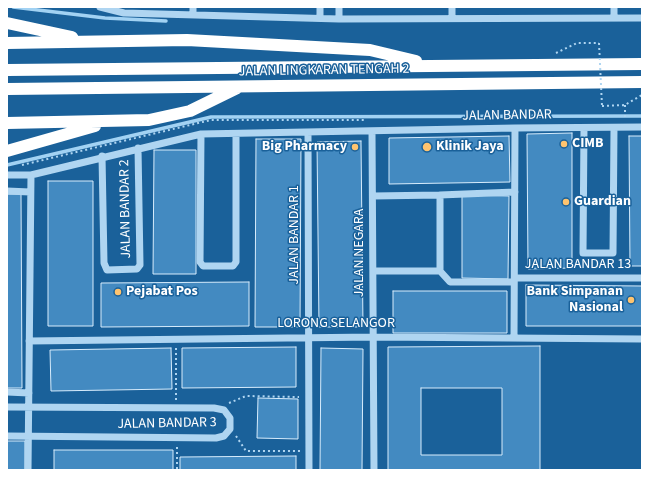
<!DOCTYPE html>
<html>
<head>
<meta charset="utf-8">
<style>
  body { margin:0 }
  #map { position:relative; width:649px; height:477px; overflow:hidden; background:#1a619a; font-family:"Source Sans 3",sans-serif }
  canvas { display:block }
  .frame { position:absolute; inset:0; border:8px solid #fff; pointer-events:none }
</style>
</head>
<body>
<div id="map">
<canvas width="649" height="477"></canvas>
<div class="frame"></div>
</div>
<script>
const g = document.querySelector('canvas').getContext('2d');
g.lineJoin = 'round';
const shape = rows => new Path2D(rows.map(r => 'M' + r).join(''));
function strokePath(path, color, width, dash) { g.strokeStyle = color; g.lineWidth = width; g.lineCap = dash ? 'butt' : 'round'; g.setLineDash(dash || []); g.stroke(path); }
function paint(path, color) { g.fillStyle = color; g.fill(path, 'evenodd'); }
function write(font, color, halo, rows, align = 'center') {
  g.font = font + ' "Source Sans 3",sans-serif'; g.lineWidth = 3; g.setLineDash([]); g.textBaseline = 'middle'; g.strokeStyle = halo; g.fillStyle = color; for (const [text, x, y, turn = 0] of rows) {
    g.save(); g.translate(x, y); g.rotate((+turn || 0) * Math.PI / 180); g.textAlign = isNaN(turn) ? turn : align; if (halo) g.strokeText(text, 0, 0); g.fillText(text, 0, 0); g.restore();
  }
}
const stream = shape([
  [13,7,105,18,166,21],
  [7,165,211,117,642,116]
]);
const building = shape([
  [572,133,572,268,528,269,527,134,572,133],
  [509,136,510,182,389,184,389,138,509,136],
  [629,136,642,136,642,266,630,266,629,136],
  [256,139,301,139,300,327,255,327,256,139],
  [361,141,363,327,319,327,317,142,361,141],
  [154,150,196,150,196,274,153,274,154,150],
  [48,181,93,181,93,326,48,326,48,181],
  [7,194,21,194,22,388,7,388,7,194],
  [462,195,509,196,508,279,462,278,462,195],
  [249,282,249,326,101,327,101,283,249,282],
  [526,285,642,286,642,326,526,326,526,285],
  [393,291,507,291,507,333,393,333,393,291],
  [540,346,540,470,388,470,388,347,540,346],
  [421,388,502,388,502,455,421,455,421,388],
  [296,347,296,387,182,388,182,348,296,347],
  [171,348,172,389,51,391,50,350,171,348],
  [321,348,363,349,362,470,320,470,321,348],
  [258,398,298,399,298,439,257,438,258,398],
  [7,441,25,441,25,470,7,470,7,441],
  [54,450,173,450,173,470,54,470,54,450],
  [296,456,296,470,180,470,180,457,296,456]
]);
const path = shape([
  [556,53,577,43,599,43],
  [625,105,625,118],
  [602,106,625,105,642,95],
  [22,165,211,120,364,120,364,122],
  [176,400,176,348],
  [229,403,246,396,299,397],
  [236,436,246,451,300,451],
  [177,447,177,470]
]);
const minor = shape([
  [100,7,124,13,339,19,642,18],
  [452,7,452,18],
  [193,15,193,7],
  [320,18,320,7],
  [614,18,614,7],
  [339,19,339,7],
  [584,128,583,253,613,253,614,128],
  [308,132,309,470],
  [372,132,374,470],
  [201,134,200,262,203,266,233,266,236,262,236,134],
  [102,156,104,263,107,270,137,269,140,265,138,148],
  [7,175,31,175,201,134,515,128,642,127],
  [7,191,30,192],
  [440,195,515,192],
  [373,196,440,195,440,271,373,271],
  [440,271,450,282,514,282],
  [515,278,642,278],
  [514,338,515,128],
  [29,341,374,337,642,339],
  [7,392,29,393],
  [7,407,214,408,224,410,230,418,230,429,224,436,216,438,7,436],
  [28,470,31,175]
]);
const highway = shape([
  [7,23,72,37],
  [7,43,187,40,370,50,416,61],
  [7,70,642,64],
  [7,89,642,82],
  [7,123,149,120,190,111,237,88],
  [7,151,95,126]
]);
const pathBridge = shape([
  [599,43,602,106]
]);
const markers = [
  [564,144,4,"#ffc46f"],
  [355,147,4,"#ffc46f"],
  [427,147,5,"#ffc46f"],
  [566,202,4,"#ffc46f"],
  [118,292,4,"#ffc46f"],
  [631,300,4,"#ffc46f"]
];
const streetNames = [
  ["JALAN LINGKARAN TENGAH 2",324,71,-1],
  ["JALAN BANDAR",507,116,-1],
  ["JALAN BANDAR 2",126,209,-91],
  ["JALAN BANDAR 1",295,235,-90],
  ["JALAN NEGARA",360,253,-90],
  ["JALAN BANDAR 13",578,265],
  ["LORONG SELANGOR",336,324],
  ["JALAN BANDAR 3",167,424,-1]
];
const poiNames = [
  ["CIMB",572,144],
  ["Big Pharmacy",347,147,"right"],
  ["Klinik Jaya",436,147],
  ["Guardian",574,202],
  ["Pejabat Pos",126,292],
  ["Bank Simpanan",623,292,"right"],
  ["Nasional",623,308,"right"]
];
strokePath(stream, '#a2d2f3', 3.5);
paint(building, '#438ac1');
strokePath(building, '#d7ecfc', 1);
strokePath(path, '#afd5f1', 2, [2, 3]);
strokePath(minor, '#afd5f1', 7);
strokePath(highway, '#fff', 12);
strokePath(pathBridge, '#afd5f1', 2, [2, 3]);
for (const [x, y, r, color] of markers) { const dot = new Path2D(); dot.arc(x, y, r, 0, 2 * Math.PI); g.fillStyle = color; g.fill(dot); strokePath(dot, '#1a619a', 1.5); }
write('14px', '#fff', '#1a619a', streetNames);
write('bold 14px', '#fff', '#1a619a', poiNames, 'left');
</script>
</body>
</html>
